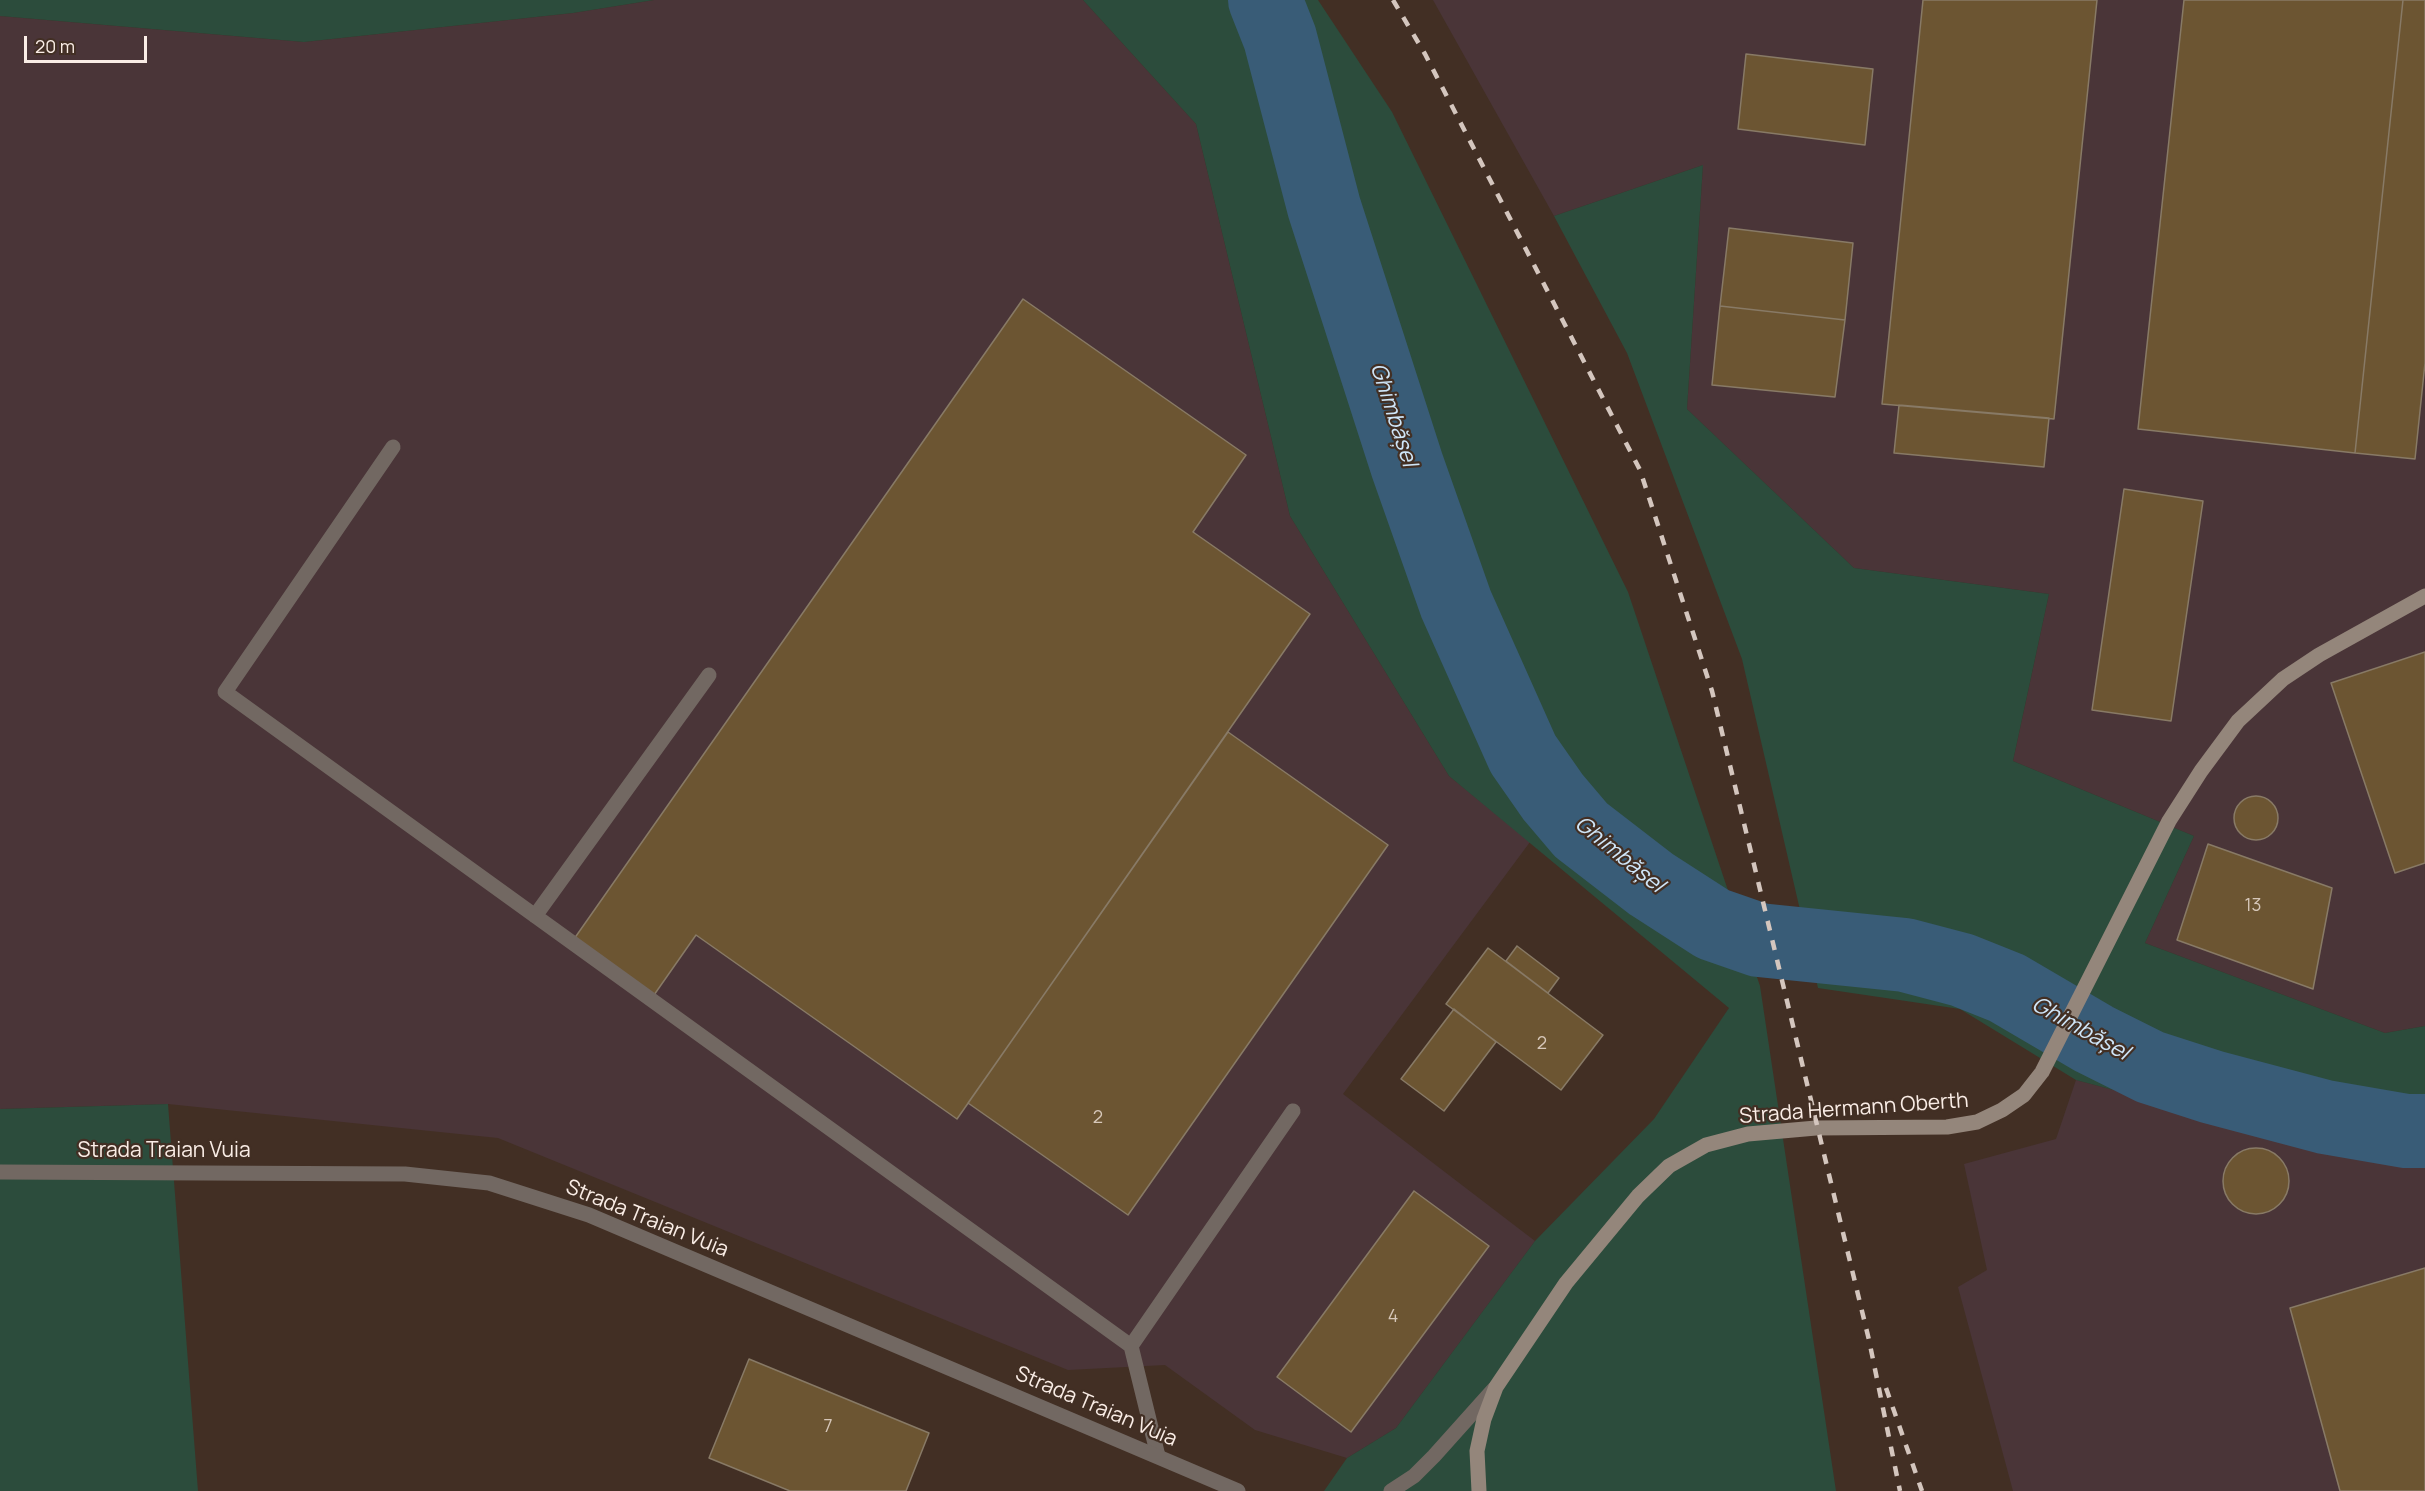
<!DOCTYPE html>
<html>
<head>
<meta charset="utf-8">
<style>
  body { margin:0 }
  #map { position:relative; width:2425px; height:1491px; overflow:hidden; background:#422f24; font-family:Manrope,sans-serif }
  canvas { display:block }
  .scale { position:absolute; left:24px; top:36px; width:123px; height:27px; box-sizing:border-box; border:3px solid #faede6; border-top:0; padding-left:8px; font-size:18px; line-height:21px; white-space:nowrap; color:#faede6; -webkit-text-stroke:4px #422f24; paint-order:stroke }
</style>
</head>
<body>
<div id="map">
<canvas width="2425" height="1491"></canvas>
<div class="scale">20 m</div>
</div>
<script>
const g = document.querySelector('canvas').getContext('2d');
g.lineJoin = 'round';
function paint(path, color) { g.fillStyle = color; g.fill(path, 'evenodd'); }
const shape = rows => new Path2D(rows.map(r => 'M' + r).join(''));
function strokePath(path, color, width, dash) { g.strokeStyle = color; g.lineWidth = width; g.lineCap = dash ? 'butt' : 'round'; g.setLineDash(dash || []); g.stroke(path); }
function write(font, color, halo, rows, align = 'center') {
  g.font = font + ' Manrope,sans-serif'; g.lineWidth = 4.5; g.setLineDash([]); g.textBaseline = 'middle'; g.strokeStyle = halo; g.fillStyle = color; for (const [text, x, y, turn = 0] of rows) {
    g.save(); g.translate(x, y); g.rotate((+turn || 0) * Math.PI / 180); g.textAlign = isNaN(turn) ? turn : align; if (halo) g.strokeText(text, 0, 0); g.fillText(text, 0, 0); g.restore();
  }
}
const industrial = shape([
  [654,0,1083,0,1196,124,1290,516,1449,776,1530,842,1343,1094,1535,1241,1396,1428,1347,1458,1255,1430,1165,1365,1068,1370,498,1138,168,1104,0,1109,0,16,304,42,573,13],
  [1433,0,2425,0,2425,1026,2385,1033,2145,943,2194,836,2013,761,2049,594,1854,568,1687,409,1703,165,1554,216],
  [2076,1080,2384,1161,2425,1162,2425,1491,2013,1491,1958,1287,1987,1270,1964,1164,2056,1139]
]);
const green = shape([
  [0,0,654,0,573,13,304,42,0,16],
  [1083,0,1318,0,1392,112,1628,592,1760,986,1836,1491,1324,1491,1347,1458,1396,1428,1535,1241,1654,1119,1729,1008,1449,776,1290,516,1196,124],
  [1703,165,1687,409,1854,568,2049,594,2013,761,2194,836,2145,943,2385,1033,2425,1026,2425,1162,2384,1162,2076,1080,1960,1009,1818,988,1742,659,1627,353,1554,216],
  [168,1104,198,1491,0,1491,0,1109]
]);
const river = shape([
  [1265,0,1280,38,1324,207,1407,465,1456,604,1523,754,1553,797,1581,830,1651,884,1713,924,1759,940,1905,955,1962,970,2007,988,2094,1039,2150,1067,2212,1087,2325,1117,2406,1131,2425,1131]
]);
const building = shape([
  [1923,0,2097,0,2054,419,1882,404,1923,0],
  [2184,0,2403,0,2355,453,2138,429,2184,0],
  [2403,0,2425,0,2425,363,2415,459,2355,453,2403,0],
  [1746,54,1873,69,1865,145,1738,129,1746,54],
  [1729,228,1853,243,1845,320,1720,306,1729,228],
  [1023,299,1246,455,1193,532,1310,614,957,1119,696,935,654,995,574,939,1023,299],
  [1720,306,1845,320,1835,397,1712,385,1720,306],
  [1899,405,2049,418,2044,467,1894,453,1899,405],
  [2124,489,2203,501,2171,721,2092,710,2124,489],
  [2425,652,2425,863,2395,873,2331,683,2425,652],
  [1228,732,1388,845,1128,1215,968,1103,1228,732],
  '2234 818a22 22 0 1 1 44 0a22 22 0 1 1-44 0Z',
  [2208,844,2332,888,2313,989,2177,940,2208,844],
  [1517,946,1559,978,1548,993,1506,961,1517,946],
  [1488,948,1603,1035,1561,1090,1446,1004,1488,948],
  [1454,1009,1496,1042,1444,1111,1401,1079,1454,1009],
  '2223 1181a33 33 0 1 1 66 0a33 33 0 1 1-66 0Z',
  [1414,1191,1489,1246,1351,1432,1277,1377,1414,1191],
  [2425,1268,2425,1491,2340,1491,2290,1308,2425,1268],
  [749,1359,929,1433,906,1491,790,1491,709,1458,749,1359]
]);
const service = shape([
  [393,447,225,692,1131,1346,1158,1456],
  [535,916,709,675],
  [1131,1346,1293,1111]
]);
const minor = shape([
  [0,1172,405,1174,489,1183,589,1215,1238,1491],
  [1391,1491,1414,1476,1434,1456,1494,1389]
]);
const secondary = shape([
  [1479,1491,1477,1451,1484,1419,1496,1387,1566,1283,1638,1196,1669,1166,1706,1145,1748,1134,1816,1128,1947,1127,1977,1122,2002,1110,2024,1095,2042,1072,2169,821,2201,771,2238,721,2283,679,2319,655,2425,596]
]);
const rail = shape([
  [1393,0,1425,54,1640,470,1712,691,1869,1340,1900,1491],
  [1886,1388,1922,1491]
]);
const numberNames = [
  ["13",2253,906],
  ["2",1542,1044],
  ["2",1098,1118],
  ["4",1393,1317],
  ["7",828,1427]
];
const streetNames = [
  ["Strada Hermann Oberth",1854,1109,-4],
  ["Strada Traian Vuia",164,1151],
  ["Strada Traian Vuia",647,1219,22],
  ["Strada Traian Vuia",1096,1407,23]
];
const waterNames = [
  ["Ghimbășel",1393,415,72],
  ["Ghimbășel",1619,855,39],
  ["Ghimbășel",2080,1029,29]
];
paint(industrial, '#4a3538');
paint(green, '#2c4c3c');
strokePath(river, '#395c77', 74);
paint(building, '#6c5532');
strokePath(building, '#887a66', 1.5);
strokePath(service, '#726862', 15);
strokePath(minor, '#726862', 15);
strokePath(secondary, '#94867b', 15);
strokePath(rail, '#d4c6be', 4.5, [10, 10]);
write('18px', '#d6c7b9', null, numberNames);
write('21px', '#faede6', '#422f24', streetNames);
write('italic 22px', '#cfe6f9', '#422f24', waterNames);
</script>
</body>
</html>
